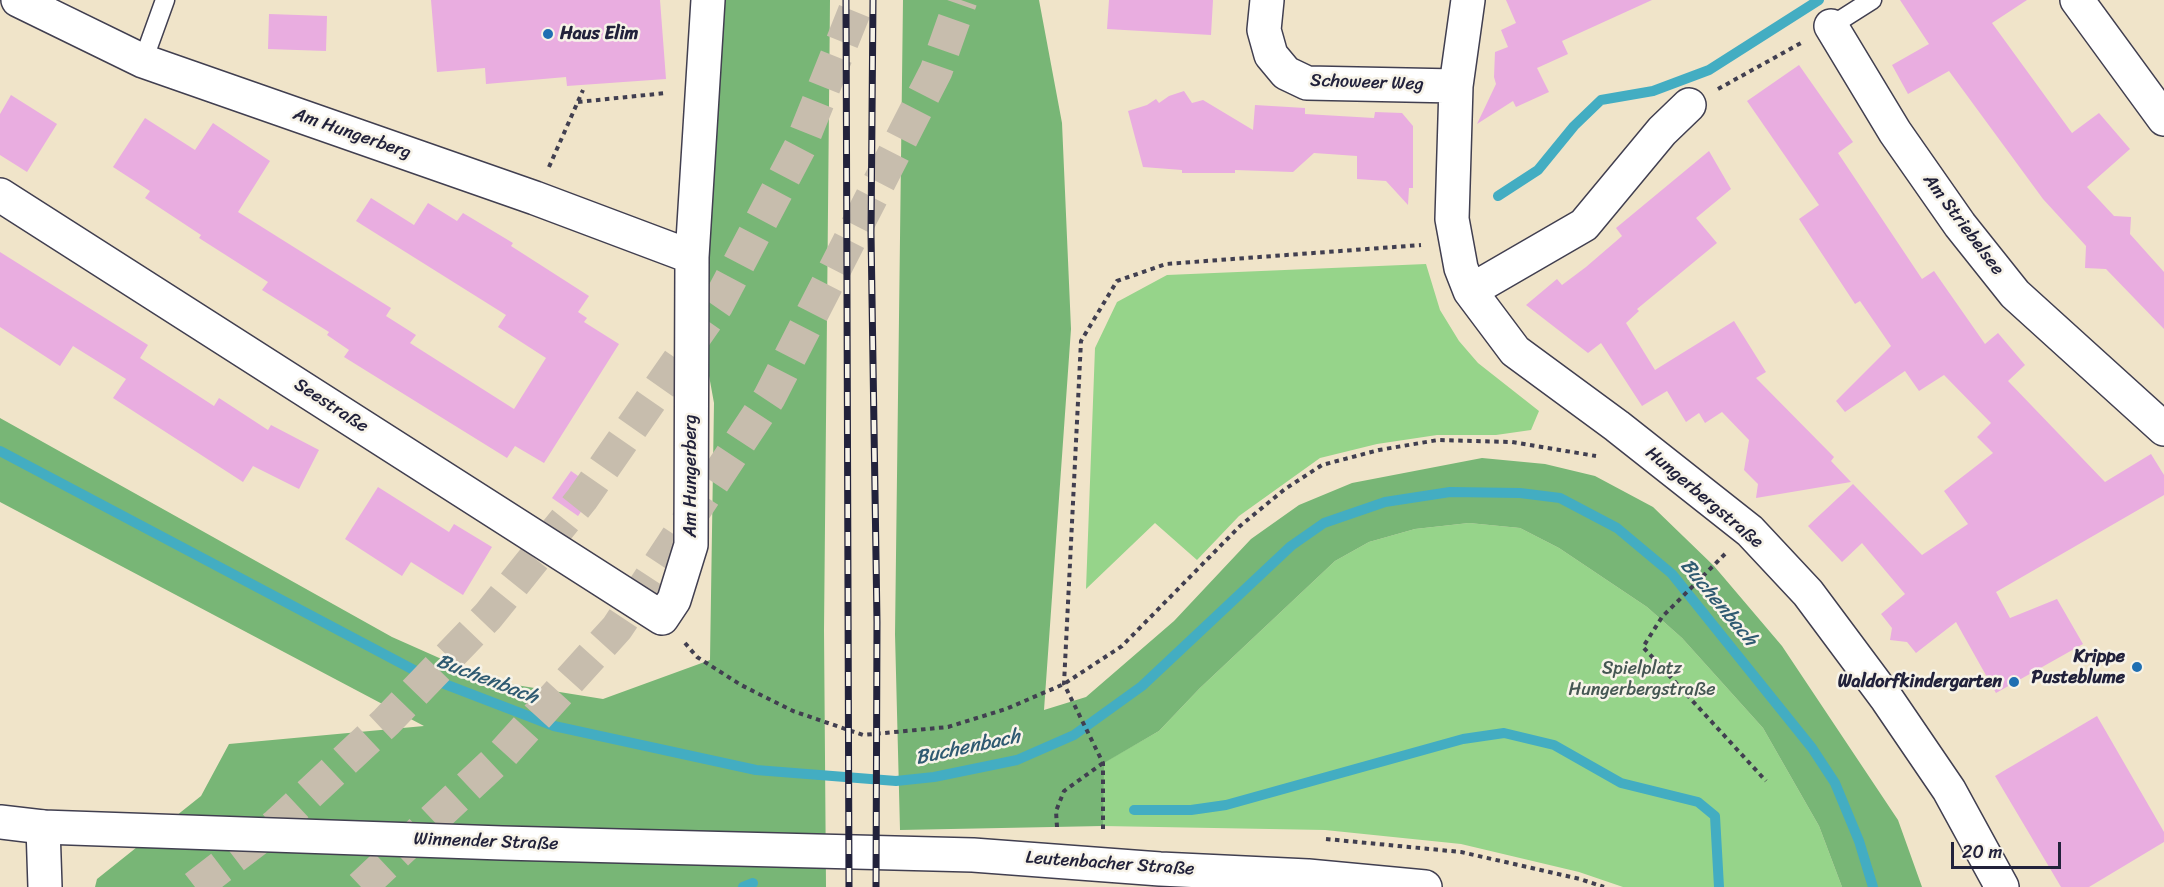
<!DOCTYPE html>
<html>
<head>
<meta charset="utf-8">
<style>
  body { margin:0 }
  #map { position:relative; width:2164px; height:887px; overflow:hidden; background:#f0e4c9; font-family:Sriracha,sans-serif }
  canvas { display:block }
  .scale { position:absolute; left:1951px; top:842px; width:110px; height:27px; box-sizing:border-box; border:3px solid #22223b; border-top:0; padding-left:8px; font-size:18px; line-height:21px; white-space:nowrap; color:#22223b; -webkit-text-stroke:4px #f7f3e8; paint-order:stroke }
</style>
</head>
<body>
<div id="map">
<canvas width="2164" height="887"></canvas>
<div class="scale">20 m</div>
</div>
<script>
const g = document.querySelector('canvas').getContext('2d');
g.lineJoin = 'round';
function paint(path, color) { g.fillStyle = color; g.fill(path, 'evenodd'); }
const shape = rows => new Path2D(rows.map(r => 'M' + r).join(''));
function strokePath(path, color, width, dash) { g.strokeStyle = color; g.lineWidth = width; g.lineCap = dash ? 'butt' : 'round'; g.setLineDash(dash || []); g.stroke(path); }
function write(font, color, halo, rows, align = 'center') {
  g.font = font + ' Sriracha,sans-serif'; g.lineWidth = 5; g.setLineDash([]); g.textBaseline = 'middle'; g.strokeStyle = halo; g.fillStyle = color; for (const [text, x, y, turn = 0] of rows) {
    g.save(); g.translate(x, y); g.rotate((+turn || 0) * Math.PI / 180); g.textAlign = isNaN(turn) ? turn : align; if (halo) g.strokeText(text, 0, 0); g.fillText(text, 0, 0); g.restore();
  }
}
const green = shape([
  [1426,264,1440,310,1459,341,1478,363,1539,411,1531,430,1496,435,1437,435,1377,444,1320,458,1239,516,1197,560,1155,523,1086,589,1095,348,1117,302,1167,275],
  [1469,523,1520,528,1559,548,1647,607,1682,638,1763,728,1819,826,1842,887,1623,887,1579,872,1461,844,1325,830,1103,826,1103,763,1159,731,1200,688,1335,561,1369,542,1415,529]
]);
const forest = shape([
  [705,0,830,0,824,630,826,887,95,887,97,879,201,796,229,744,424,726,0,502,0,418,392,637,491,681,603,699,710,660,714,403,680,216],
  [903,0,1039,0,1062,123,1071,329,1044,710,1086,697,1174,621,1251,539,1299,505,1352,483,1482,458,1545,464,1595,476,1653,507,1714,566,1782,646,1898,820,1922,887,1842,887,1819,826,1763,728,1682,638,1647,607,1559,548,1520,528,1469,523,1415,529,1369,542,1335,561,1200,688,1159,731,1104,763,1103,826,900,830,895,634]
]);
const stream = shape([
  [1498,196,1538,170,1574,126,1601,100,1653,91,1709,70,1819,0],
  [0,451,429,678,554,726,756,770,896,781,934,777,1017,760,1074,735,1142,686,1291,546,1324,523,1385,502,1450,492,1520,493,1560,498,1617,528,1672,574,1812,748,1835,783,1859,841,1873,887],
  [1134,810,1191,810,1226,805,1463,739,1504,733,1554,745,1621,783,1698,802,1715,816,1719,887],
  [743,887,753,883]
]);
const building = shape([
  [431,0,660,0,666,79,567,86,566,77,486,84,485,68,437,72],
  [1109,0,1213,0,1211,35,1107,29],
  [1506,0,1652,0,1562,41,1568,54,1537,68,1549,92,1516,107,1513,101,1477,124,1496,84,1494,77,1495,52,1508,47,1501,30,1516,23],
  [1900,0,2027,0,1992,23,2072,133,2099,113,2130,149,2087,187,2114,216,2131,217,2130,234,2164,272,2164,329,2106,269,2085,268,2086,246,2043,199,1949,71,1908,94,1892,65,1929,44],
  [269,14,327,16,326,51,268,49],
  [1799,65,1853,142,1838,153,1922,279,1934,271,1985,344,1998,333,2025,365,2008,381,2105,482,2151,454,2164,475,2164,495,1996,592,2010,618,2057,599,2083,644,1996,693,1956,622,1916,653,1907,642,1890,640,1892,628,1881,614,1905,594,1862,543,1842,562,1808,526,1853,484,1922,555,1968,524,1944,491,1993,453,1977,437,1991,423,1944,375,1919,391,1905,371,1845,412,1836,401,1891,346,1860,301,1855,304,1799,219,1819,205,1747,101],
  [1184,91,1192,103,1203,100,1253,130,1255,105,1305,108,1305,114,1374,118,1375,112,1402,113,1413,126,1413,188,1409,188,1408,205,1386,181,1357,179,1357,156,1314,153,1293,172,1235,170,1235,173,1182,173,1182,170,1143,167,1128,111,1147,105,1156,99,1159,103,1169,96],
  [11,95,57,124,27,172,0,155,0,114],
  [145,118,195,150,213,123,270,161,238,212,391,308,386,316,416,335,410,343,514,409,546,358,498,327,506,315,356,221,371,198,414,225,428,203,457,221,463,213,513,243,511,246,589,296,578,312,587,318,584,322,619,344,544,463,515,446,507,458,344,357,349,350,327,335,329,332,262,290,268,282,199,238,201,235,145,198,150,191,113,167],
  [1709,151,1731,189,1696,218,1717,243,1637,309,1639,311,1626,323,1655,370,1734,321,1766,372,1756,378,1834,457,1831,461,1851,482,1756,498,1758,484,1744,470,1749,440,1722,412,1705,423,1699,413,1686,422,1667,391,1642,406,1601,343,1588,353,1526,305,1557,279,1562,285,1586,267,1622,236,1616,228],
  [0,252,148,345,140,358,214,406,219,398,268,430,271,425,319,450,299,489,253,466,243,482,113,398,126,379,73,346,60,366,0,327],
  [571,471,597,489,578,516,552,498],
  [378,487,449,532,454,524,492,547,463,595,411,562,402,576,345,539],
  [2097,716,2164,832,2164,842,2089,887,2061,887,1995,776]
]);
const highwayTunnel = shape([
  [195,887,276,825,386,722,488,616,582,499,717,305,800,147,859,0],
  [361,887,502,755,617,628,769,398,936,71,961,0]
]);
const path = shape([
  [1718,89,1801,43],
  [578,102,666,93],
  [549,167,583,90],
  [1725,554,1662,617,1643,647,1766,781],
  [685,643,697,657,741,685,793,711,863,735,948,727,1006,709,1064,684,1122,646,1240,526,1285,489,1322,465,1379,450,1438,440,1512,442,1596,456],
  [1057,827,1056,811,1064,791,1103,763],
  [1103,829,1103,763,1064,684,1081,341,1117,281,1166,264,1421,245],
  [1326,839,1461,852,1580,879,1604,887]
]);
const lane = shape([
  [1831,26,1872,0],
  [143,61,165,0]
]);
const street = shape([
  [1267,0,1264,30,1271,55,1286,73,1307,83,1456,86],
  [1468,0,1456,86,1452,219,1461,268,1470,291,1515,351,1617,426,1750,531,1808,593,1887,699,1949,790,2002,887],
  [2077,0,2164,119],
  [1831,26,1895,132,1960,225,2015,294,2164,429],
  [0,195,662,618,674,600,691,545,692,257,535,198,143,61,18,0],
  [692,257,708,0],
  [1470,291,1584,225,1662,131,1689,105],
  [43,827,45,887]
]);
const secondary = shape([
  [0,822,43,827,502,843,973,855,1160,869,1308,876,1425,887]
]);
const rail = shape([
  [846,0,849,887],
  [873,0,871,233,877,622,876,887]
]);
const markers = [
  [548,34,6,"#1f6fb2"],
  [2137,667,6,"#1f6fb2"],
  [2014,682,6,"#1f6fb2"]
];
const poiNames = [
  ["Haus Elim",560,34,"left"],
  ["Krippe",2125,657],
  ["Pusteblume",2125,678],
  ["Waldorfkindergarten",2002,682]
];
const streetNames = [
  ["Schoweer Weg",1367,83,2],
  ["Am Hungerberg",352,134,19],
  ["Am Striebelsee",1963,225,53],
  ["Seestraße",331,406,33],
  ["Am Hungerberg",691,476,-90],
  ["Hungerbergstraße",1704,498,40],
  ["Winnender Straße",486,842,2],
  ["Leutenbacher Straße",1110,864,4]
];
const parkNames = [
  ["Spielplatz",1642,669],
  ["Hungerbergstraße",1642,690]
];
const waterNames = [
  ["Buchenbach",1718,603,50],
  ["Buchenbach",487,680,21],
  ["Buchenbach",968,748,-12]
];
paint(green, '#96d48a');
paint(forest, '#78b676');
strokePath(stream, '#43adc2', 10);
paint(building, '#e9ade0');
strokePath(highwayTunnel, '#c7bdad', 33, [33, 16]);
strokePath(lane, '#413f50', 21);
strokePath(street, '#413f50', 36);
strokePath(secondary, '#413f50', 36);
strokePath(path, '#413f50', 4, [4.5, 4.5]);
strokePath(lane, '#fff', 18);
strokePath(street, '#fff', 33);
strokePath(secondary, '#fff', 33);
strokePath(rail, '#22223b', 7);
strokePath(rail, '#f7f3e8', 4.5, [14]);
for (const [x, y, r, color] of markers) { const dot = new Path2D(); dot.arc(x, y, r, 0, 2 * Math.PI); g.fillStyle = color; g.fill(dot); strokePath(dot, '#f7f3e8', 2); }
write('bold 18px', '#22223b', '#f7f3e8', poiNames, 'right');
write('18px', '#22223b', '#f7f3e8', streetNames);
write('18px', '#455753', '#f7f3e8', parkNames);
write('italic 20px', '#2f5a71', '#f7f3e8', waterNames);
</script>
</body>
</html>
